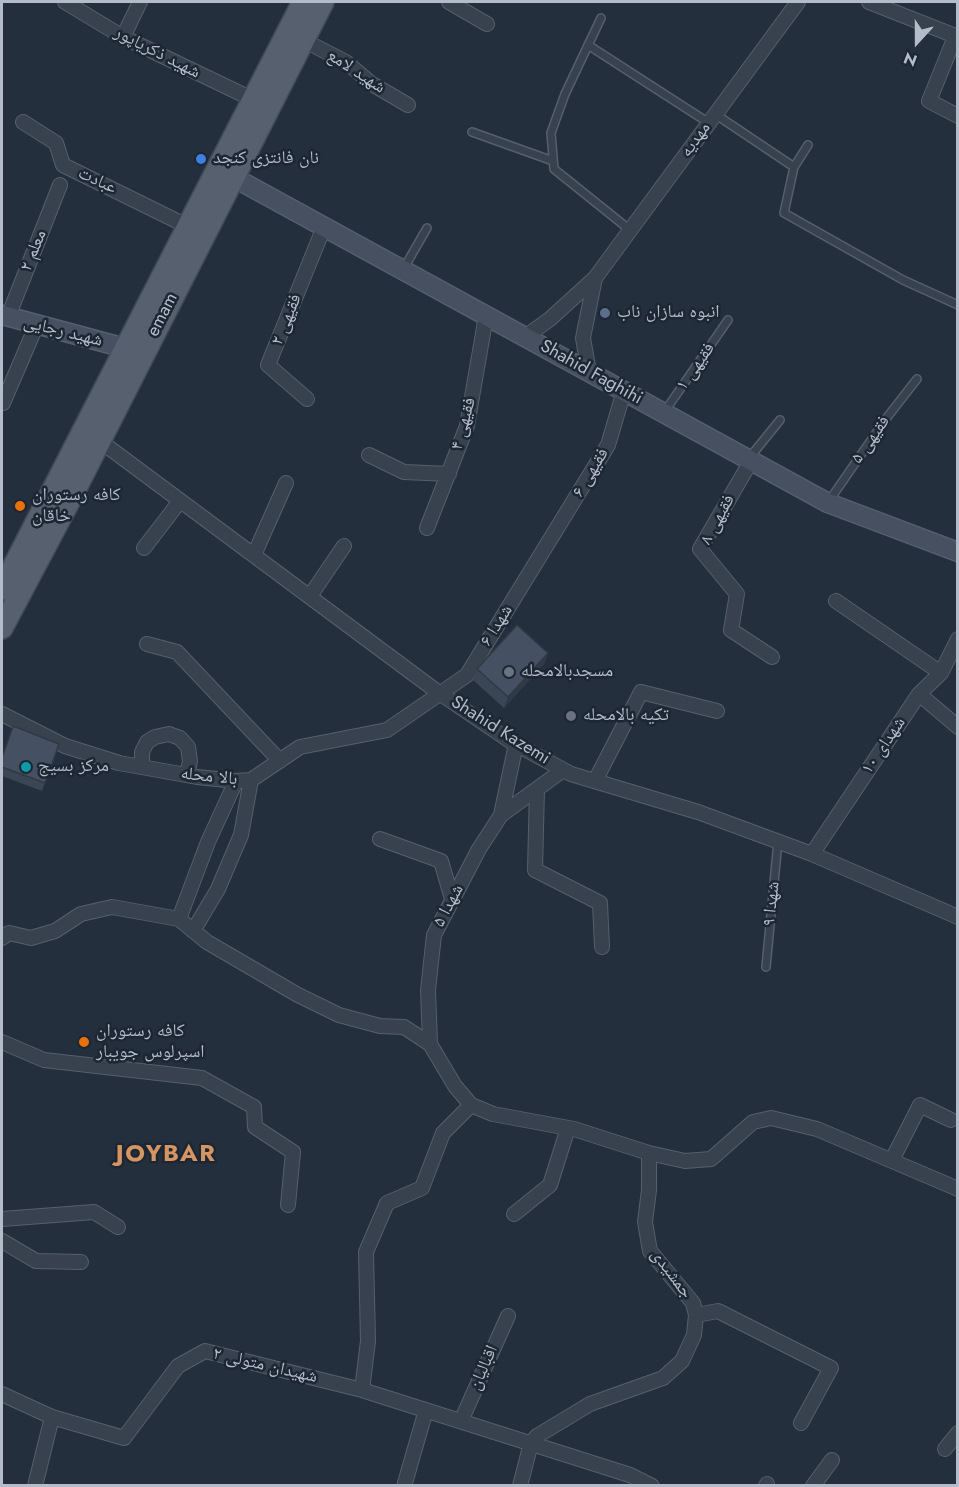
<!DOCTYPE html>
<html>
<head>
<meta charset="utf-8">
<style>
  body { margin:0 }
  #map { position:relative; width:959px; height:1487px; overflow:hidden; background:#242f3e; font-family:Jost,sans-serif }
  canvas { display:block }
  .frame { position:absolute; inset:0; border:3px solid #b4bcc9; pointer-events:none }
  .north { position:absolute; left:887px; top:12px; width:60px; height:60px; -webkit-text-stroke:4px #1d2633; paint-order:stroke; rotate:201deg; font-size:16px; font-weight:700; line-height:24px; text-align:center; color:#b4bcc9 }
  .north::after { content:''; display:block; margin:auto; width:21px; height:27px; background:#b4bcc9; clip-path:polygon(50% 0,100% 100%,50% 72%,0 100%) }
</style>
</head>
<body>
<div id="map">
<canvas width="959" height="1487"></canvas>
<div class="frame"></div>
<div class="north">N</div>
</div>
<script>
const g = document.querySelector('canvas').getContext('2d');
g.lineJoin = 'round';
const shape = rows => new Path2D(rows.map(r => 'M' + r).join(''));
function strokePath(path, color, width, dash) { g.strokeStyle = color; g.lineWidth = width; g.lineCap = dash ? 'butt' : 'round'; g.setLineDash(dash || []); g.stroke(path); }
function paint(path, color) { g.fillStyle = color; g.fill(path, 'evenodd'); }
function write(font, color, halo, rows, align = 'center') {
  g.font = font + ' Jost,"Noto Naskh Arabic",sans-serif'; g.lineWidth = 5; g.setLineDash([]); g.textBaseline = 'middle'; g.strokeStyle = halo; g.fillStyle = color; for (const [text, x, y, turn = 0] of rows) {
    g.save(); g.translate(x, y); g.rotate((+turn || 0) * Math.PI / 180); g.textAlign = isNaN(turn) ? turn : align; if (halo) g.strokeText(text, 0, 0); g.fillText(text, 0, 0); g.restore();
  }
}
const lane = shape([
  [601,18,565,94,551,133,554,169,630,230],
  [588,45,709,123],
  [715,114,794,167,784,213,903,280,958,305],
  [472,132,553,161],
  [794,167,808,145],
  [404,268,427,228],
  [665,411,728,320],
  [750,457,780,420],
  [829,501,885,420,917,379],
  [766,967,778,841]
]);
const street = shape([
  [65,2,123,37,252,99],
  [449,2,487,24],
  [869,2,958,37],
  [123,37,140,2],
  [955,37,929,101,958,116],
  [303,40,346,62,372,84,408,105],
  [23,122,56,143,63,165,187,226],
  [8,317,60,185],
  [525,337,550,319,595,278,798,2],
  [589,372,583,338,595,278],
  [307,399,268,365,324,227],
  [3,403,37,324],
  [100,441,435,690,510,741,571,774,698,812,812,854,958,917],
  [369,455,404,472,449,474],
  [751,461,700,549,737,594,731,630,772,657],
  [427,528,467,426,486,316],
  [144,548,180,501],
  [254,555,286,483],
  [310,596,344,546],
  [836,601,941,673],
  [147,644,177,652,280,761],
  [919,694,958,727],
  [2,714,65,746,119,763,197,777,236,781,251,780,300,747,387,730,467,675,608,445,624,391],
  [142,767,142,752,147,742,155,737,169,734,180,738,188,747,190,761,187,775],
  [595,781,641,692,717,711],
  [537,789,535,870,600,903,602,947],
  [501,815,563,770],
  [380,839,441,861,452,899],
  [812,854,919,694,941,673,958,639],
  [179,919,208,842,236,781],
  [193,931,218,889,241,835,251,780],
  [2,938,9,933,31,938,55,931,81,914,112,907,179,919,207,942,298,995,339,1015,380,1026,404,1027,430,1044,455,1086,471,1105,493,1114,574,1129,649,1153,685,1161,711,1159,753,1122,771,1118,817,1129,958,1189],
  [2,1042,44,1060,202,1078,254,1107,255,1127,293,1152,288,1205],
  [430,1044,428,990,434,935,479,849,501,815,516,744],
  [892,1160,920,1105,951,1120],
  [514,1214,550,1185,568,1128],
  [2,1219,94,1212,118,1227],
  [2,1241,36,1261,81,1262],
  [696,1315,718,1311,831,1368,801,1423],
  [362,1390,368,1341,366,1252,387,1203,422,1188,443,1133,471,1105],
  [2,1394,52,1417,124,1438,178,1366,205,1351,362,1390,630,1475,652,1486],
  [461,1421,508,1316],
  [945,1449,958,1433],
  [405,1483,426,1410],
  [35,1486,52,1417],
  [520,1486,531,1443,537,1436,590,1404,663,1378,682,1361,694,1335,696,1315,693,1303,650,1251,645,1222,649,1190,649,1153],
  [766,1486,767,1484],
  [813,1486,832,1460]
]);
const secondary = shape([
  [233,177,828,503,958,552],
  [2,315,125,348]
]);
const primary = shape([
  [2,589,303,2],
  [2,628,72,496,323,2]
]);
const wall = shape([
  [548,653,544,664,504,708,473,680,477,669],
  [59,744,42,791,2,776,2,758]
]);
const shadedWall = shape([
  [548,653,544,664,504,708,508,697]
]);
const building = shape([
  [517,625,548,653,508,697,477,669,517,625],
  [13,726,59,744,45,783,2,767,2,758,13,726]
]);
const markers = [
  [201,159,6,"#3f7fe0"],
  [605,313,6,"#5c6f8a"],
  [20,506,6,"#e8710a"],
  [509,672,6,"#6b7280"],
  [571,716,6,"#6b7280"],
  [26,767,6,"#0f9aa8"],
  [84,1042,6,"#e8710a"]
];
const streetNames = [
  ["شهید ذکریاپور",157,53,27],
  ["شهید لامع",356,72,33],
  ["مهدیه",696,140,-54],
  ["عبادت",97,181,25],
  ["معلم ۲",34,251,-68],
  ["emam",163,315,-63],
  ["فقیهی ۲",287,320,-68],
  ["شهید رجایی",63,332,14],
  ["فقیهی ۱",696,367,-55],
  ["Shahid Faghihi",591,373,29],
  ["فقیهی ۴",464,424,-75],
  ["فقیهی ۵",871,440,-55],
  ["فقیهی ۶",591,473,-59],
  ["فقیهی ۸",718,520,-62],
  ["شهدا ۶",497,626,-58],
  ["Shahid Kazemi",500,731,32],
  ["شهدای ۱۰",884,746,-56],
  ["بالا محله",209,777,6],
  ["شهدا ۹",772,904,-84],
  ["شهدا ۵",449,906,-62],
  ["جمشیدی",671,1274,53],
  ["شهیدان متولی ۲",265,1366,13],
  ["اقبالیان",484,1368,-66]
];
const poiNames = [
  ["نان فانتزی کنجد",213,159],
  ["انبوه سازان ناب",617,313],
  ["کافه رستوران",32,496],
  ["خاقان",32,517],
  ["مسجدبالامحله",521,672],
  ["تکیه بالامحله",583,716],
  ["مرکز بسیج",38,767],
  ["کافه رستوران",96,1032],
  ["اسپرلوس جویبار",96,1053]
];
const districtNames = [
  ["JOYBAR",166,1155]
];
strokePath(lane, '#565f6c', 10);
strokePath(street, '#565f6c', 16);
strokePath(secondary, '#565f6c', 21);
strokePath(primary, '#414a57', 24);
strokePath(lane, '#38414e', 7);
strokePath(street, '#38414e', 14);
strokePath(secondary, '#465061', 18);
strokePath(primary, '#56606e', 21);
paint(wall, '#3b4654');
paint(shadedWall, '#303945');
paint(building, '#455162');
strokePath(building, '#303945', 1.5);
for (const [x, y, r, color] of markers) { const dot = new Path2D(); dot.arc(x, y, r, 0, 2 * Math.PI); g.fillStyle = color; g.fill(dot); strokePath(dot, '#1d2633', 2); }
write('18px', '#b4bcc9', '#1d2633', streetNames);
write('18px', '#b4bcc9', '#1d2633', poiNames, 'left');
g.letterSpacing = '1.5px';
write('bold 24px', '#d59563', '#1d2633', districtNames);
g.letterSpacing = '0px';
</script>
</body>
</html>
